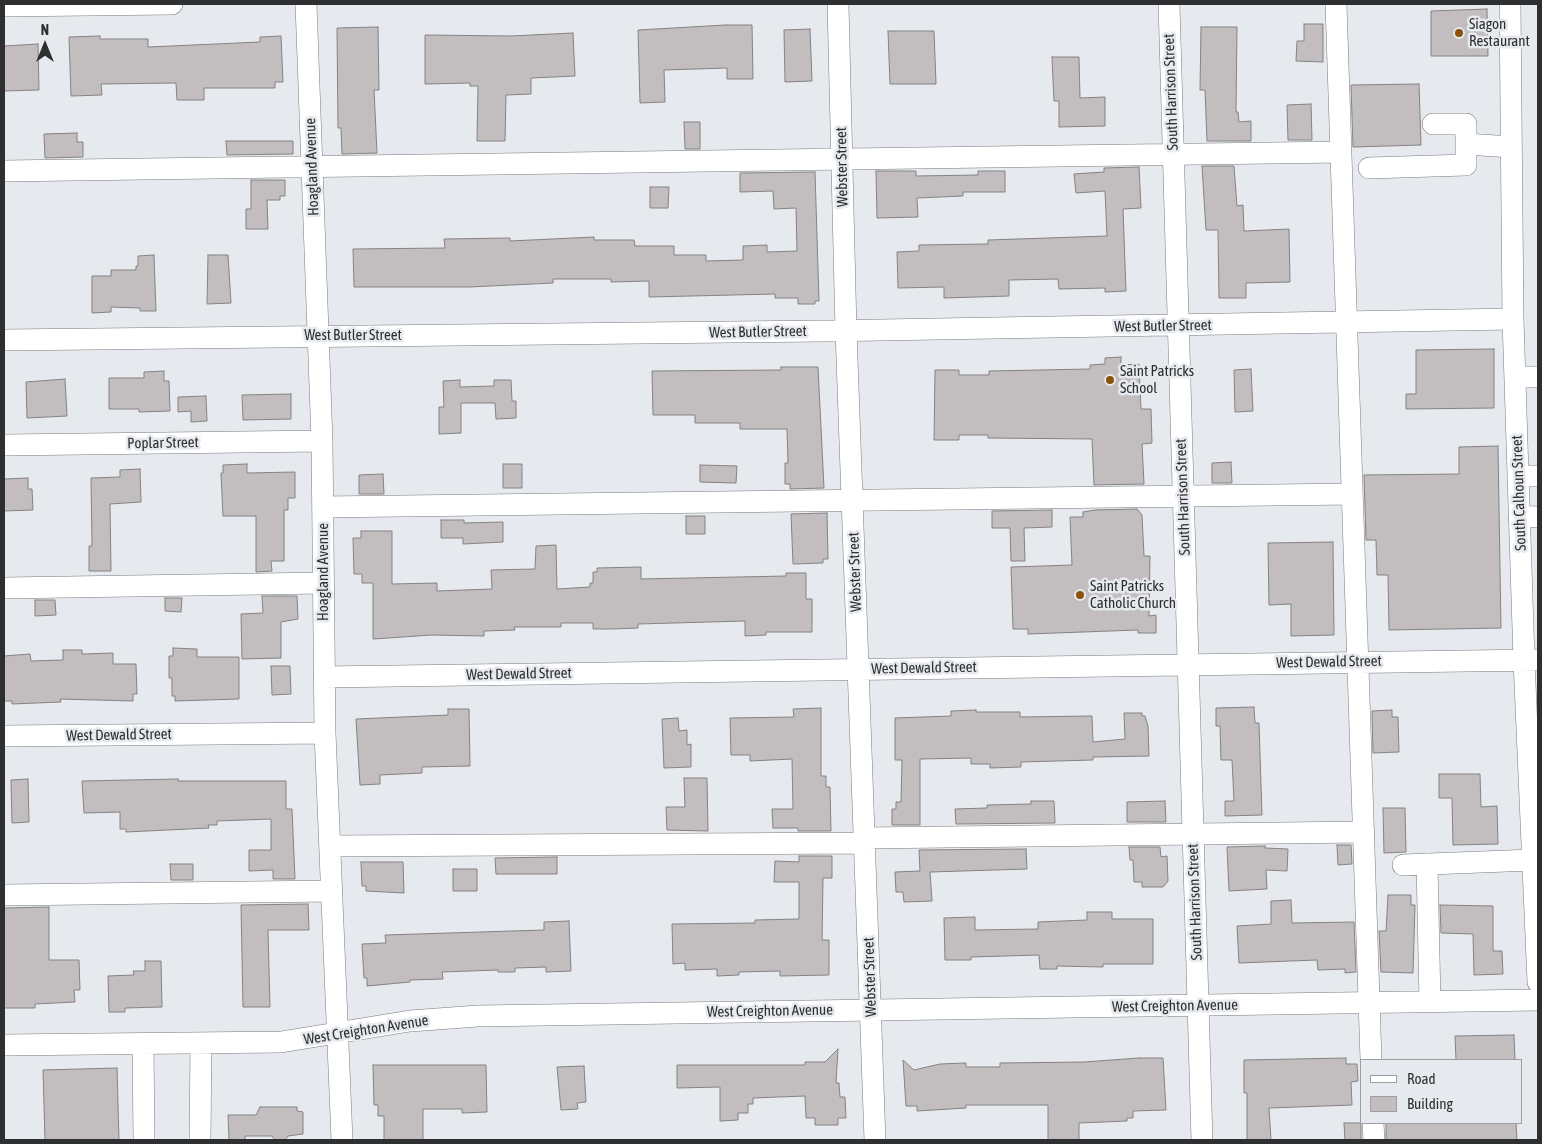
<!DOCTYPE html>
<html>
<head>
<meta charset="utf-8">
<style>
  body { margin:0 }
  #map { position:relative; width:1542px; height:1144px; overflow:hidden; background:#e6e9ed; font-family:"Asap Condensed",sans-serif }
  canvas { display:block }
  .frame { position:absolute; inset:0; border:5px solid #2e2f31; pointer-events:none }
  .legend { position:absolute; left:1360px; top:1059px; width:162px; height:65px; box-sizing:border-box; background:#e6e9ed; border:1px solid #9c9fa2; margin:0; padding:6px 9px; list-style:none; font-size:15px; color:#2e2f31 }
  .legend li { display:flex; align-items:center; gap:10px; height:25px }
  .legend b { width:25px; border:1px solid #9c9fa2 }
  .north { position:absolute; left:20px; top:20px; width:50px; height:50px; -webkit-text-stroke:4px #e6e9ed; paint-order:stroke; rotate:0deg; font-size:14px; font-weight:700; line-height:20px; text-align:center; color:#2e2f31 }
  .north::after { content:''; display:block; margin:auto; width:18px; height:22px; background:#2e2f31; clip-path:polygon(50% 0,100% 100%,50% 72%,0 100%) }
</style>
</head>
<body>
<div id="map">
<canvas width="1542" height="1144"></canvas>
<div class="frame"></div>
<ul class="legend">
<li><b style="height:6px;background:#fff"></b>Road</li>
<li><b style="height:14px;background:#c2bdbf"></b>Building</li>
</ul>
<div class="north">N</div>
</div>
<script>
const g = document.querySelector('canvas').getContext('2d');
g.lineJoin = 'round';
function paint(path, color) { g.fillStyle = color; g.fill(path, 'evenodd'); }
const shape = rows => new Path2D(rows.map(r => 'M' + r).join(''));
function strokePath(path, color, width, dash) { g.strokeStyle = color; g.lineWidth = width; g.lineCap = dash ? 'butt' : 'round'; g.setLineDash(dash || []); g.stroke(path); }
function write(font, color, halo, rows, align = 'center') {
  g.font = font + ' "Asap Condensed",sans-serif'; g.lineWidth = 5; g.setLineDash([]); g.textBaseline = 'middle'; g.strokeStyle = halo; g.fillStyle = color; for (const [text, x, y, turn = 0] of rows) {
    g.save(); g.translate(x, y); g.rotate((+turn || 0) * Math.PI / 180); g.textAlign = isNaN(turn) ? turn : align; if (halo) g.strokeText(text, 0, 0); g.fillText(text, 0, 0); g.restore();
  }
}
const building = shape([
  [1487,9,1488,56,1431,56,1431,11,1487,9],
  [1304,24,1323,24,1323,62,1296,61,1297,41,1304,41,1304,24],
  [726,25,752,25,753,79,727,79,727,68,664,70,665,102,640,103,638,30,726,25],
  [378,27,379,90,374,90,377,153,342,154,341,128,338,128,337,28,378,27],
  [1201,27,1237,27,1236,112,1238,112,1239,122,1251,121,1251,141,1207,141,1205,90,1200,90,1201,27],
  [810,29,812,81,785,82,784,30,810,29],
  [888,31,934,31,936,84,890,84,888,31],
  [573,33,575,76,531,78,531,94,506,95,505,141,477,141,478,86,470,86,470,83,425,84,425,35,511,36,573,33],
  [100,36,100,39,148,39,148,47,260,42,260,37,281,36,283,82,275,82,275,88,204,88,204,100,177,100,176,83,101,84,102,95,71,96,69,37,100,36],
  [38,44,39,90,4,91,4,46,38,44],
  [1052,57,1079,57,1080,98,1105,97,1105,126,1059,127,1059,101,1054,101,1052,57],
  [1419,84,1421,145,1353,147,1351,85,1419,84],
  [1311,104,1312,140,1288,140,1287,105,1311,104],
  [684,122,700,122,700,149,685,149,684,122],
  [77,133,77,142,83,142,83,157,45,158,44,134,77,133],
  [226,141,293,141,293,154,227,155,226,141],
  [1202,166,1234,166,1237,206,1243,205,1244,231,1289,229,1290,282,1246,283,1246,298,1219,298,1218,230,1206,230,1202,166],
  [1139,167,1141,208,1123,209,1126,291,1105,292,1105,288,1059,289,1058,279,1009,280,1009,296,944,298,944,287,898,288,897,252,919,251,919,245,988,244,988,240,1107,236,1105,191,1076,193,1074,174,1104,172,1104,168,1139,167],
  [876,171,916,171,916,176,978,175,978,171,1005,171,1005,192,963,192,963,196,917,198,918,217,877,218,876,171],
  [815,172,819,301,815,301,815,304,798,304,798,298,775,298,775,294,649,297,649,281,611,282,611,279,553,279,553,283,469,287,354,287,353,249,445,248,444,239,510,238,510,241,594,237,594,240,634,240,635,246,674,246,674,255,706,255,706,261,743,260,743,246,767,245,767,252,797,251,796,208,774,209,773,191,740,192,740,173,815,172],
  [251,180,285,180,285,196,280,196,280,200,267,200,268,229,246,229,246,209,251,209,251,180],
  [650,187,669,187,668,208,650,208,650,187],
  [154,255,156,311,140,311,140,308,111,307,111,312,92,313,92,276,111,276,111,270,136,270,136,266,138,266,138,256,154,255],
  [208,255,228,255,231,303,207,304,208,255],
  [1494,349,1494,408,1406,409,1406,394,1416,394,1416,350,1494,349],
  [1121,357,1121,365,1139,364,1141,409,1151,409,1152,443,1142,444,1144,484,1094,485,1092,439,988,438,988,435,959,435,959,440,934,440,935,370,959,370,959,375,989,375,989,371,1090,369,1090,365,1105,364,1105,358,1121,357],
  [781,367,818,367,824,488,790,489,790,484,785,484,785,463,788,463,787,429,740,429,740,423,695,423,695,415,653,415,652,371,781,370,781,367],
  [1251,369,1253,411,1235,412,1234,370,1251,369],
  [164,371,164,381,169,381,170,411,139,412,139,409,109,409,109,378,144,378,144,372,164,371],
  [65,379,67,416,27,418,26,382,65,379],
  [460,380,460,387,494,386,494,380,511,380,512,401,516,401,516,418,496,419,495,403,461,403,461,433,439,434,439,407,444,407,443,381,460,380],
  [291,394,291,419,243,420,242,395,291,394],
  [206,396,207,421,191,422,191,411,178,412,178,397,206,396],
  [1498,446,1501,628,1389,630,1388,575,1377,575,1376,540,1366,540,1364,475,1459,474,1459,447,1498,446],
  [1231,462,1232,483,1212,483,1212,463,1231,462],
  [247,464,247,473,295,472,295,498,288,498,288,510,284,510,284,561,271,561,272,571,256,572,256,516,223,516,221,473,223,473,223,465,247,464],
  [503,464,522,464,522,488,503,488,503,464],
  [700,465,737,466,736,483,700,482,700,465],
  [140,469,141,502,110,504,111,571,89,571,89,546,92,546,91,478,120,477,120,470,140,469],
  [383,474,384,494,359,494,359,475,383,474],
  [28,478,28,489,32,489,33,510,4,511,4,479,28,478],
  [1137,509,1142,515,1144,556,1150,556,1149,616,1156,615,1156,633,1138,633,1138,630,1028,634,1028,629,1013,629,1011,567,1072,565,1070,517,1083,517,1083,512,1095,510,1137,509],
  [1052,510,1052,527,1024,528,1025,561,1011,561,1010,528,992,528,992,511,1052,510],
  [827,513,828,559,823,559,823,563,793,564,791,514,827,513],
  [686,516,705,516,705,534,686,534,686,516],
  [441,520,464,520,464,523,503,522,503,542,463,544,463,538,441,538,441,520],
  [361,531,392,531,392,584,437,583,437,591,492,589,491,570,535,569,536,546,556,545,557,589,590,587,590,583,593,583,593,572,597,572,597,568,641,567,641,579,786,576,786,573,806,573,806,599,812,599,812,632,766,632,766,635,745,636,745,621,638,624,638,628,612,629,593,629,593,623,561,623,561,627,514,627,515,630,484,631,484,636,432,635,373,639,373,583,362,583,362,574,354,574,353,538,361,538,361,531],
  [1333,542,1334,635,1291,636,1291,604,1269,605,1268,543,1333,542],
  [262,596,297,596,298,619,281,622,281,658,242,659,241,614,263,613,262,596],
  [165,598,182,598,181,612,165,611,165,598],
  [35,600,55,600,56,615,35,616,35,600],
  [173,648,197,649,197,657,239,657,239,699,175,701,175,696,172,696,172,678,169,678,169,656,173,656,173,648],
  [63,650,82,650,82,654,113,653,113,664,136,664,137,694,133,694,133,701,60,699,61,702,12,704,12,701,4,701,4,656,30,654,31,661,63,660,63,650],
  [271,666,290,666,291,694,272,695,271,666],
  [1254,707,1255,723,1259,723,1262,815,1225,816,1225,801,1234,801,1232,760,1221,760,1220,726,1216,726,1216,708,1254,707],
  [821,708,821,776,826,776,826,787,830,787,831,831,798,831,798,828,773,828,772,809,793,809,792,759,750,761,750,755,731,755,730,718,794,717,793,709,821,708],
  [448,709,469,709,470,766,422,767,422,773,380,775,380,784,360,785,356,719,448,715,448,709],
  [976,710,976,712,1020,712,1020,717,1092,716,1093,742,1125,739,1124,713,1142,713,1142,716,1145,716,1148,726,1149,756,1093,757,1093,760,1021,762,1021,767,990,768,990,764,971,764,971,758,920,759,920,825,892,825,892,809,896,809,896,802,901,802,902,760,895,760,895,718,951,716,951,711,976,710],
  [1392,710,1392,717,1398,717,1399,752,1373,753,1372,711,1392,710],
  [678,718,679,731,687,730,687,745,691,744,691,767,664,768,662,719,678,718],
  [1439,774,1480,774,1481,807,1497,806,1498,844,1453,845,1452,798,1439,798,1439,774],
  [684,778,707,778,708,831,667,830,666,807,685,807,684,778],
  [28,779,29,822,12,823,11,780,28,779],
  [178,779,178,781,286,781,286,809,292,809,295,879,273,879,273,870,249,871,249,850,271,850,271,819,217,821,217,825,208,825,209,828,126,832,126,829,120,829,120,812,84,813,82,781,178,779],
  [1031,801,1054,801,1055,823,956,824,955,809,987,808,987,805,1031,804,1031,801],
  [1165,801,1166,822,1127,822,1127,802,1165,801],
  [1383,808,1405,808,1406,852,1384,853,1383,808],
  [1337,845,1351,845,1352,864,1338,865,1337,845],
  [1265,846,1265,848,1288,849,1287,871,1266,870,1267,889,1229,891,1227,847,1265,846],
  [1129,847,1160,847,1161,857,1167,856,1168,881,1163,887,1142,887,1142,882,1134,882,1133,860,1130,860,1129,847],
  [1026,849,1027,869,930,872,932,901,904,902,903,892,896,892,895,872,920,871,919,850,1026,849],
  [799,856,832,856,832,878,823,878,822,940,829,940,829,975,780,976,780,971,739,972,739,975,717,976,717,969,685,970,685,963,673,964,672,924,755,923,755,920,799,919,799,882,774,882,775,861,799,862,799,856],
  [557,857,557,874,496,874,495,858,557,857],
  [361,862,403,862,404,893,366,891,366,886,362,886,361,862],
  [170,864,193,864,193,880,171,880,170,864],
  [453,869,477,869,477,891,453,891,453,869],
  [1388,895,1411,895,1411,905,1415,905,1413,973,1381,972,1379,931,1386,931,1388,895],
  [1291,900,1292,923,1354,922,1356,972,1345,973,1345,969,1318,970,1317,960,1239,963,1237,926,1271,924,1271,901,1291,900],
  [308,904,309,930,268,930,270,1007,243,1007,241,905,308,904],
  [1440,905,1493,906,1493,951,1502,951,1503,974,1474,975,1473,934,1441,933,1440,905],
  [49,907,49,960,79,960,80,990,74,990,75,1002,35,1004,35,1008,4,1008,4,908,49,907],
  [1087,912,1112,912,1112,919,1153,919,1153,964,1103,964,1103,967,1057,966,1057,969,1040,969,1039,955,971,957,971,960,945,960,944,918,975,917,975,930,1038,929,1038,922,1087,920,1087,912],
  [569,921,571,971,546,972,546,967,515,968,515,972,498,972,498,970,442,972,443,979,410,980,410,982,367,986,367,978,364,978,362,944,386,943,385,935,544,930,544,922,569,921],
  [145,961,161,961,162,1007,125,1008,125,1012,109,1012,108,976,134,975,133,971,145,971,145,961],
  [1514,1035,1515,1060,1456,1060,1455,1036,1514,1035],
  [838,1049,836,1083,839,1083,840,1097,845,1097,846,1118,838,1118,838,1125,815,1125,815,1118,806,1118,805,1096,753,1098,753,1104,748,1104,748,1113,738,1113,738,1120,720,1121,720,1087,677,1088,677,1065,805,1065,805,1062,825,1062,838,1049],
  [1139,1058,1163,1058,1166,1110,1133,1111,1133,1118,1127,1118,1127,1121,1079,1123,1079,1140,1048,1140,1048,1105,966,1105,966,1108,917,1111,917,1106,906,1106,903,1060,914,1070,940,1064,966,1063,966,1067,1000,1067,1000,1063,1084,1062,1139,1058],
  [1346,1058,1346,1064,1357,1064,1358,1081,1351,1082,1352,1105,1269,1108,1271,1140,1247,1140,1247,1093,1244,1093,1244,1060,1346,1058],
  [373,1065,486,1065,487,1112,462,1113,462,1109,423,1109,423,1140,384,1140,384,1116,378,1116,378,1105,374,1105,373,1065],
  [584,1066,586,1102,577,1103,578,1109,561,1110,557,1067,584,1066],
  [117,1068,119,1140,45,1140,43,1070,117,1068],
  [260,1107,297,1107,297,1111,303,1112,303,1134,288,1136,285,1140,275,1140,272,1136,245,1136,245,1140,229,1140,228,1115,256,1115,260,1107],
  [1344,1123,1361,1123,1361,1140,1345,1140,1344,1123],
  [1386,1123,1516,1123,1517,1140,1386,1140,1386,1123]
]);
const minor = shape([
  [306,4,322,441,325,733,342,1140],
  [838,4,846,331,875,1140],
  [1169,4,1202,1140],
  [1336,4,1371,1060],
  [1510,4,1513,319,1524,660,1538,982],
  [4,6,172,4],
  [1433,124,1466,124,1466,144],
  [1369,168,1466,165,1466,144,1511,147],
  [4,171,1341,152],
  [4,340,823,331,1513,319],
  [1515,377,1538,377],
  [4,445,322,441],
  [1518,476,1538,476],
  [323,507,1352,494],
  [1519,516,1538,517],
  [4,588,323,583],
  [324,677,1538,660],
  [4,736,325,733],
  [865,838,1364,832],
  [330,846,865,843],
  [1427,864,1430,1002],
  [1403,865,1533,860],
  [4,895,332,891],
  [143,1044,144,1140],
  [4,1045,281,1042,410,1021,478,1016,1538,1000],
  [1373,1123,1374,1140],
  [200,1140,201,1044]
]);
const markers = [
  [1459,33,5,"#8c520c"],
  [1110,380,5,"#8c520c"],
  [1080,595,5,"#8c520c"]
];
const poiNames = [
  ["Siagon",1469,24],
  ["Restaurant",1469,41],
  ["Saint Patricks",1120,371],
  ["School",1120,388],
  ["Saint Patricks",1090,586],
  ["Catholic Church",1090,603]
];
const streetNames = [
  ["South Harrison Street",1171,92,-92],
  ["Hoagland Avenue",312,167,-92],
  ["Webster Street",842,167,-91],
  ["West Butler Street",1163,326,-1],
  ["West Butler Street",758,332,-1],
  ["West Butler Street",353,335],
  ["Poplar Street",163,443,-1],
  ["South Calhoun Street",1519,493,-92],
  ["South Harrison Street",1183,497,-92],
  ["Hoagland Avenue",323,572,-90],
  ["Webster Street",855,572,-92],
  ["West Dewald Street",1329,662,-1],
  ["West Dewald Street",924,668,-1],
  ["West Dewald Street",519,674,-1],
  ["West Dewald Street",119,735,-1],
  ["South Harrison Street",1195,902,-92],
  ["Webster Street",870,977,-92],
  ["West Creighton Avenue",1175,1006,-1],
  ["West Creighton Avenue",770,1011,-1],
  ["West Creighton Avenue",366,1030,-9]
];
paint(building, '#c2bdbf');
strokePath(building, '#868182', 1);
strokePath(minor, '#787b7f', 22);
strokePath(minor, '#fff', 21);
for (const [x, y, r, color] of markers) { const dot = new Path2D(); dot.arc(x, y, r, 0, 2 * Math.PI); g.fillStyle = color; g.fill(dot); strokePath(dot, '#e6e9ed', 2); }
write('15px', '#2e2f31', '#e6e9ed', poiNames, 'left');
write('15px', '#2e2f31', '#e6e9ed', streetNames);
</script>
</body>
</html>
